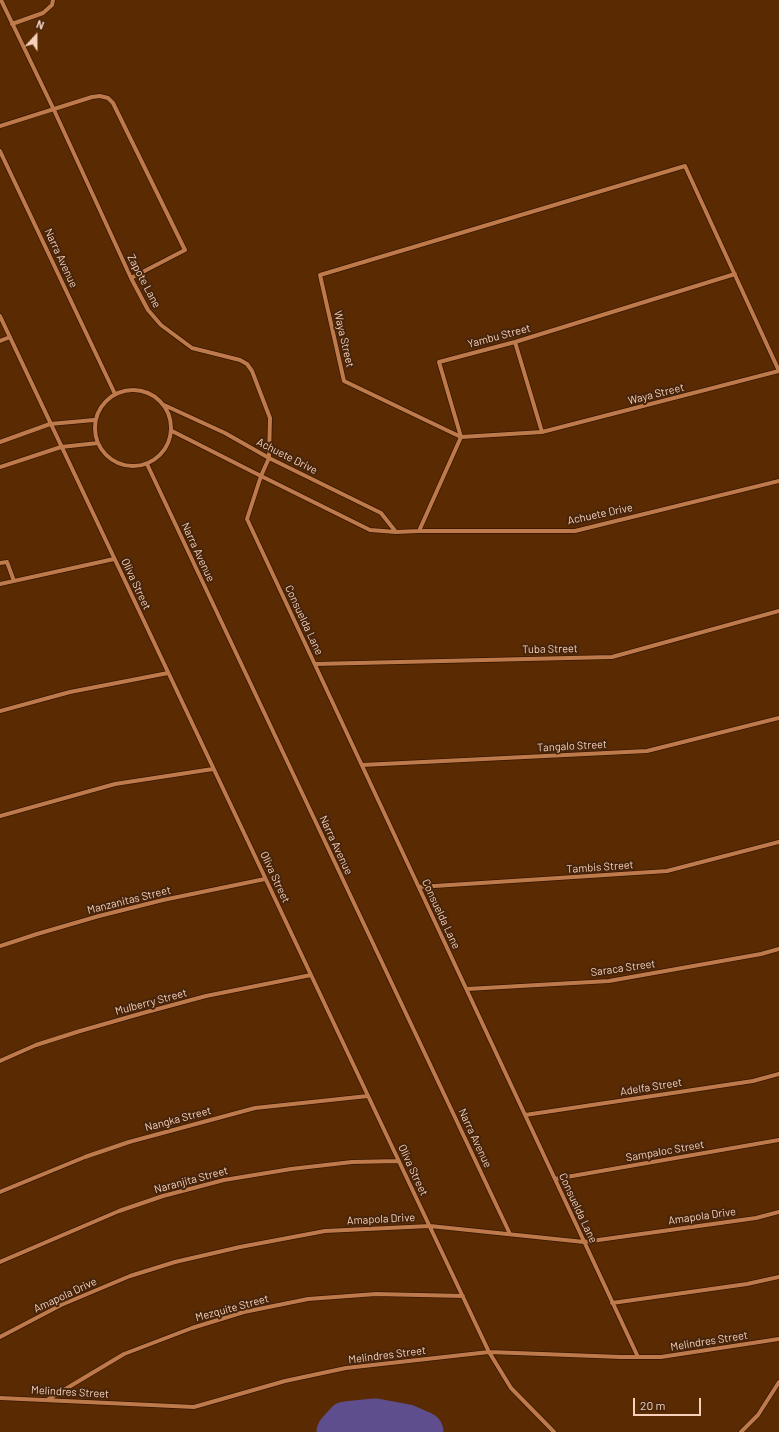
<!DOCTYPE html>
<html>
<head>
<meta charset="utf-8">
<style>
  body { margin:0 }
  #map { position:relative; width:779px; height:1432px; overflow:hidden; background:#5a2b02; font-family:Barlow,sans-serif }
  canvas { display:block }
  .north { position:absolute; left:16px; top:16px; width:40px; height:40px; -webkit-text-stroke:3px #47250c; paint-order:stroke; rotate:21deg; font-size:11px; font-weight:700; line-height:16px; text-align:center; color:#f6d0b9 }
  .north::after { content:''; display:block; margin:auto; width:14px; height:18px; background:#f6d0b9; clip-path:polygon(50% 0,100% 100%,50% 72%,0 100%) }
  .scale { position:absolute; left:633px; top:1398px; width:68px; height:18px; box-sizing:border-box; border:2px solid #f6d0b9; border-top:0; padding-left:5px; font-size:12px; line-height:14px; white-space:nowrap; color:#f6d0b9; -webkit-text-stroke:3px #47250c; paint-order:stroke }
</style>
</head>
<body>
<div id="map">
<canvas width="779" height="1432"></canvas>
<div class="north">N</div>
<div class="scale">20 m</div>
</div>
<script>
const g = document.querySelector('canvas').getContext('2d');
g.lineJoin = 'round';
const shape = rows => new Path2D(rows.map(r => 'M' + r).join(''));
function strokePath(path, color, width, dash) { g.strokeStyle = color; g.lineWidth = width; g.lineCap = dash ? 'butt' : 'round'; g.setLineDash(dash || []); g.stroke(path); }
function write(font, color, halo, rows, align = 'center') {
  g.font = font + ' Barlow,sans-serif'; g.lineWidth = 4; g.setLineDash([]); g.textBaseline = 'middle'; g.strokeStyle = halo; g.fillStyle = color; for (const [text, x, y, turn = 0] of rows) {
    g.save(); g.translate(x, y); g.rotate((+turn || 0) * Math.PI / 180); g.textAlign = isNaN(turn) ? turn : align; if (halo) g.strokeText(text, 0, 0); g.fillText(text, 0, 0); g.restore();
  }
}
const river = shape([
  [337,1432,346,1422,375,1419,407,1425,423,1432]
]);
const minor = shape([
  [1,0,54,110,131,278,148,310,161,325,192,348,240,360,247,364,252,371,270,418,269,458,261,476,247,519,638,1357],
  [12,24,43,13,52,5,53,0],
  [0,126,92,97,100,96,108,98,113,103,185,250,131,278],
  [0,151,115,394],
  [0,316,489,1352,511,1388,554,1432],
  [0,341,10,337],
  [515,342,542,432],
  [779,371,685,166,320,275,344,381,461,437,542,432,779,371],
  '95 428a38 38 0 1 1 76 0a38 38 0 1 1-76 0Z',
  [164,405,225,433,269,458,381,513,396,532],
  [172,431,261,476,370,530,396,532,419,531,575,531,779,481],
  [0,442,50,424,94,420],
  [147,464,510,1234],
  [0,467,61,447,98,443],
  [419,531,461,437,439,362,515,342,735,274],
  [0,563,7,562,14,581],
  [0,584,114,559],
  [315,664,612,657,779,611],
  [0,711,70,692,168,673],
  [362,765,647,751,779,718],
  [0,816,115,784,213,769],
  [419,887,667,871,779,842],
  [0,946,37,934,99,916,163,900,265,879],
  [467,989,609,981,761,954,779,949],
  [0,1061,36,1045,80,1031,143,1013,206,996,311,975],
  [525,1115,753,1081,779,1074],
  [555,1179,779,1140],
  [0,1192,85,1157,129,1142,255,1108,368,1096],
  [0,1262,119,1211,163,1196,224,1180,291,1169,352,1162,399,1161],
  [612,1303,747,1284,779,1277],
  [0,1337,61,1305,130,1276,175,1262,240,1247,325,1231,430,1226,584,1242,756,1218,779,1212],
  [0,1398,194,1407,285,1381,346,1368,489,1352,621,1357,661,1357,779,1339],
  [47,1400,124,1354,192,1328,244,1312,308,1299,376,1294,463,1296],
  [741,1432,758,1415,779,1382]
]);
const streetNames = [
  ["Narra Avenue",61,258,65],
  ["Zapote Lane",144,281,62],
  ["Yambu Street",499,336,-15],
  ["Waya Street",344,339,77],
  ["Waya Street",656,394,-14],
  ["Achuete Drive",287,456,27],
  ["Achuete Drive",600,514,-12],
  ["Narra Avenue",198,552,65],
  ["Oliva Street",136,584,65],
  ["Consuelda Lane",304,620,65],
  ["Tuba Street",550,649,-1],
  ["Tangalo Street",572,746,-3],
  ["Narra Avenue",336,845,65],
  ["Tambis Street",600,867,-4],
  ["Oliva Street",275,877,65],
  ["Manzanitas Street",129,900,-14],
  ["Consuelda Lane",441,914,65],
  ["Saraca Street",623,968,-8],
  ["Mulberry Street",151,1002,-15],
  ["Adelfa Street",651,1087,-9],
  ["Nangka Street",178,1119,-15],
  ["Narra Avenue",475,1138,65],
  ["Sampaloc Street",665,1151,-10],
  ["Oliva Street",413,1170,65],
  ["Naranjita Street",191,1180,-15],
  ["Consuelda Lane",578,1208,65],
  ["Amapola Drive",702,1216,-8],
  ["Amapola Drive",381,1219,-3],
  ["Amapola Drive",65,1295,-25],
  ["Mezquite Street",232,1308,-15],
  ["Melindres Street",709,1341,-9],
  ["Melindres Street",387,1355,-7],
  ["Melindres Street",70,1392,3]
];
strokePath(river, '#5e4e8e', 41);
strokePath(minor, '#371600', 5.5);
strokePath(minor, '#bf7a4b', 4);
write('11px', '#f6d0b9', '#47250c', streetNames);
</script>
</body>
</html>
